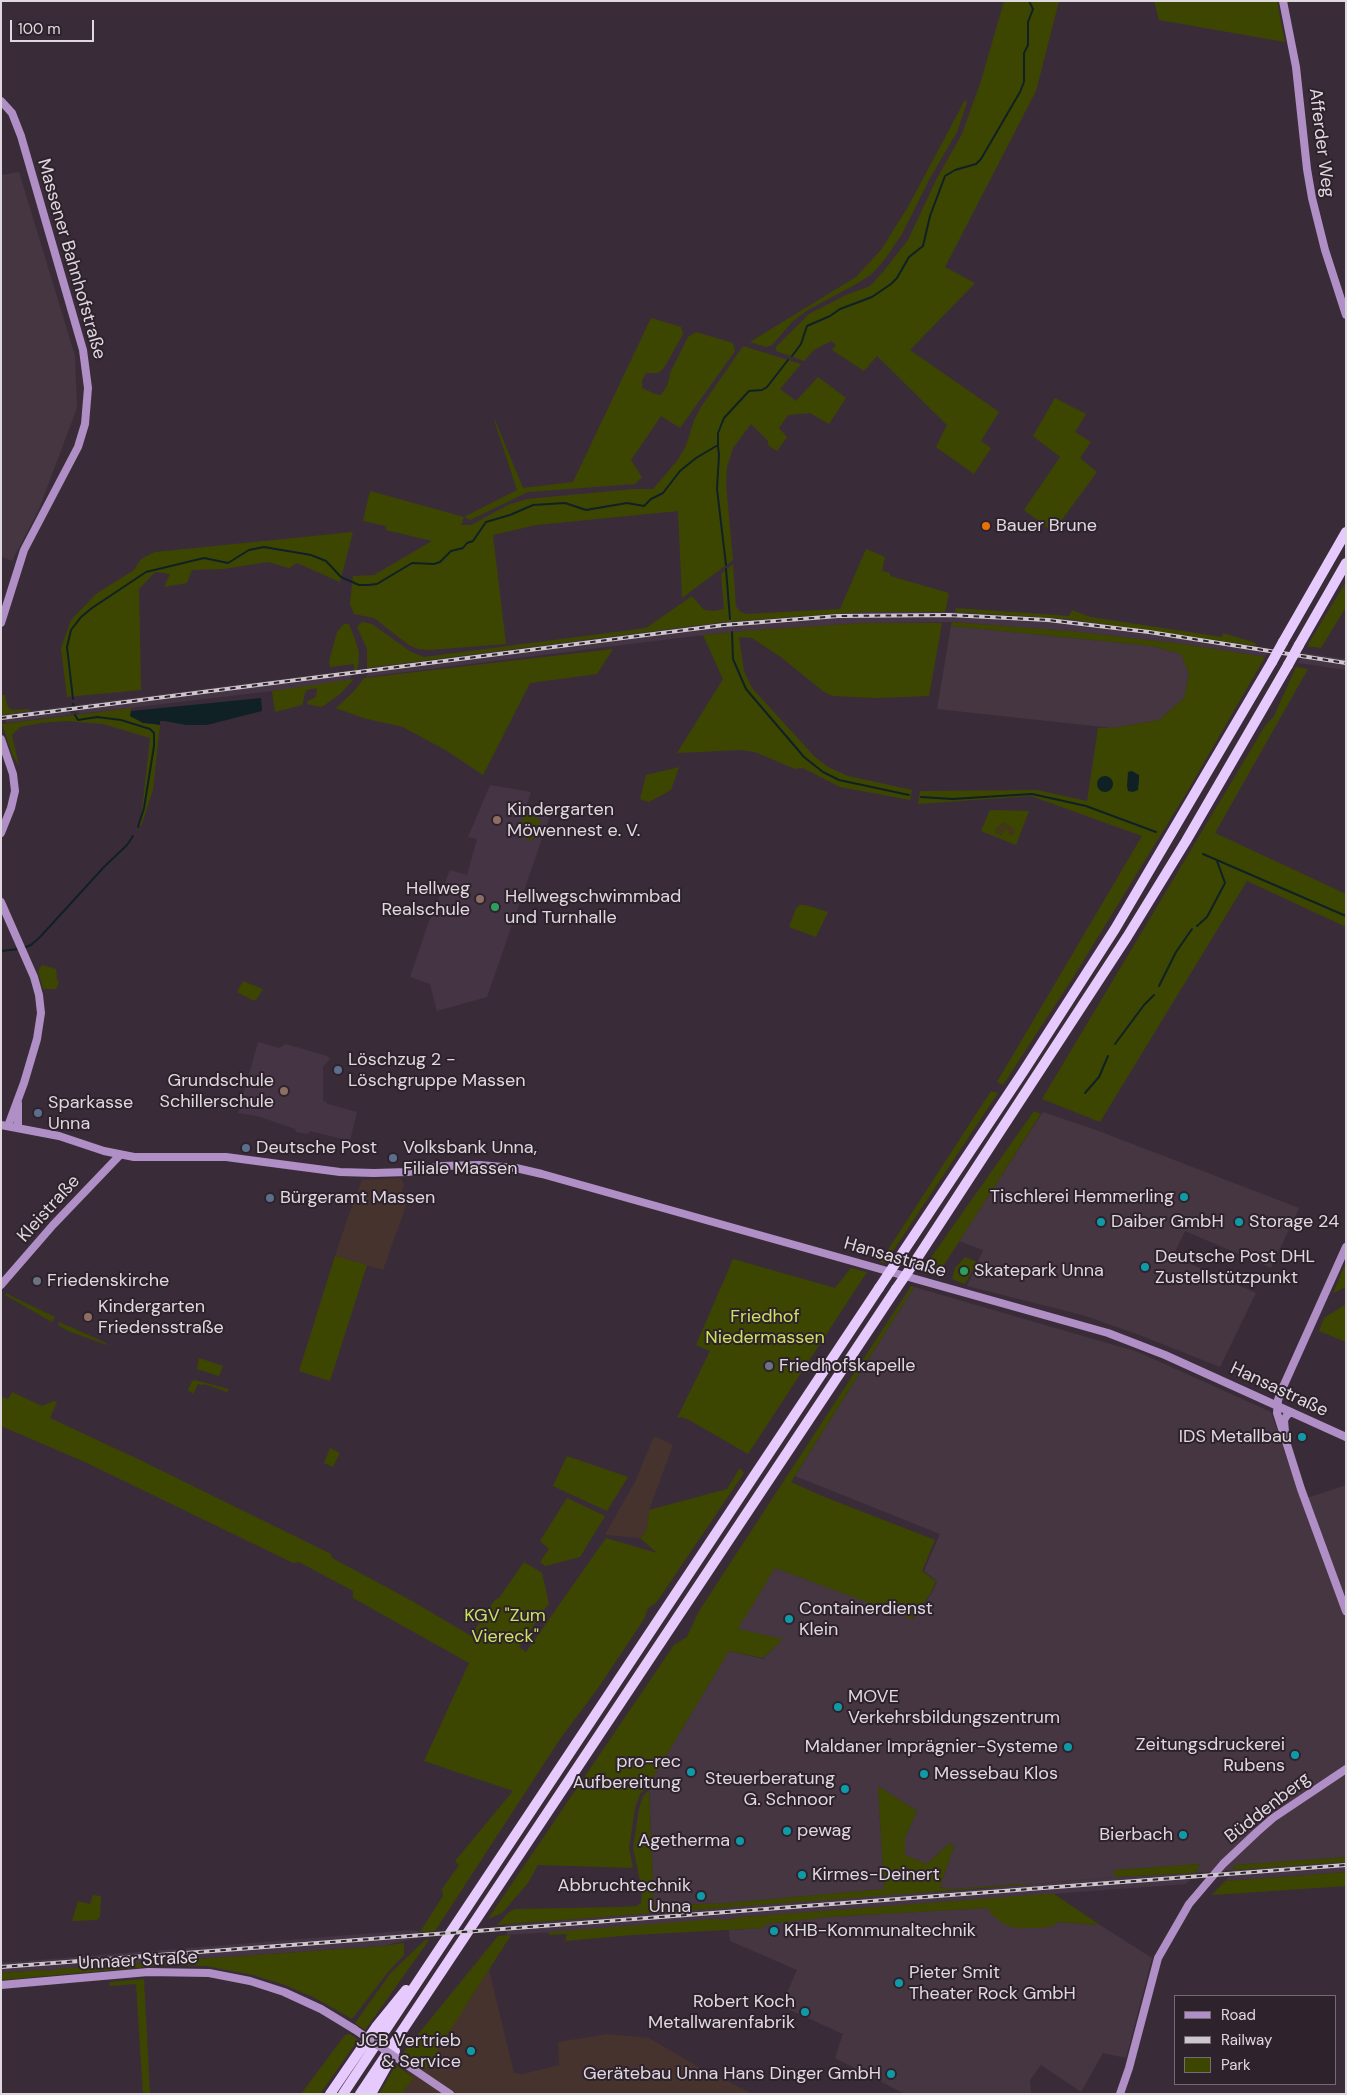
<!DOCTYPE html>
<html>
<head>
<meta charset="utf-8">
<style>
  body { margin:0 }
  #map { position:relative; width:1347px; height:2095px; overflow:hidden; background:#392c38; font-family:"DM Sans",sans-serif }
  canvas { display:block }
  .frame { position:absolute; inset:0; border:2px solid #e0d8df; pointer-events:none }
  .legend { position:absolute; left:1174px; top:1995px; width:162px; height:90px; box-sizing:border-box; background:#2e222d; border:1px solid #756b74; margin:0; padding:6px 9px; list-style:none; font-size:15px; color:#e0d8df }
  .legend li { display:flex; align-items:center; gap:10px; height:25px }
  .legend b { width:25px; border:1px solid #756b74 }
  .scale { position:absolute; left:10px; top:20px; width:84px; height:22px; box-sizing:border-box; border:2px solid #e0d8df; border-top:0; padding-left:6px; font-size:15px; line-height:18px; white-space:nowrap; color:#e0d8df; -webkit-text-stroke:4px #2e222d; paint-order:stroke }
</style>
</head>
<body>
<div id="map">
<canvas width="1347" height="2095"></canvas>
<div class="frame"></div>
<ul class="legend">
<li><b style="height:6px;background:#af8fc6"></b>Road</li>
<li><b style="height:6px;background:#cec6cd"></b>Railway</li>
<li><b style="height:14px;background:#3d4600"></b>Park</li>
</ul>
<div class="scale">100 m</div>
</div>
<script>
const g = document.querySelector('canvas').getContext('2d');
g.lineJoin = 'round';
function paint(path, color) { g.fillStyle = color; g.fill(path, 'evenodd'); }
const shape = rows => new Path2D(rows.map(r => 'M' + r).join(''));
function strokePath(path, color, width, dash) { g.strokeStyle = color; g.lineWidth = width; g.lineCap = dash ? 'butt' : 'round'; g.setLineDash(dash || []); g.stroke(path); }
function write(font, color, halo, rows, align = 'center') {
  g.font = font + ' "DM Sans",sans-serif'; g.lineWidth = 4; g.setLineDash([]); g.textBaseline = 'middle'; g.strokeStyle = halo; g.fillStyle = color; for (const [text, x, y, turn = 0] of rows) {
    g.save(); g.translate(x, y); g.rotate((+turn || 0) * Math.PI / 180); g.textAlign = isNaN(turn) ? turn : align; if (halo) g.strokeText(text, 0, 0); g.fillText(text, 0, 0); g.restore();
  }
}
const commercial = shape([
  [400,1178,404,1184,401,1194,407,1202,406,1206,383,1270,335,1256,348,1217,362,1180],
  [654,1436,673,1445,649,1510,647,1530,640,1538,605,1535,636,1480],
  [489,1970,514,2073,523,2074,559,2065,558,2042,608,2034,649,2038,702,2069,753,2094,401,2094,414,2078,407,2072,413,2062,425,2069]
]);
const industrial = shape([
  [19,172,75,356,77,408,39,509,12,561,1,556,1,175],
  [951,626,1152,646,1181,654,1189,674,1184,698,1159,720,1112,728,937,709],
  [1043,1112,1096,1130,1299,1208,1271,1268,1185,1231,1173,1256,1256,1293,1220,1367,1137,1334,1082,1315,967,1286,983,1250,959,1241],
  [914,1287,1138,1352,1271,1412,1301,1500,1346,1485,1346,1857,1235,1865,1233,1870,1196,1873,1200,1864,1114,1870,1114,1877,1036,1884,1016,1884,952,1889,940,1887,954,1846,950,1843,927,1864,905,1855,905,1838,917,1811,878,1786,884,1889,727,1903,654,1906,649,1784,729,1651,763,1659,782,1639,737,1629,775,1568,913,1619,932,1593,937,1581,924,1571,940,1534,795,1476],
  [988,1908,1056,1922,1100,1925,1152,1958,1126,2058,1103,2053,1081,2092,1041,2065,1030,2080,1031,2094,905,2094,835,2058,843,2034,781,2006,797,1970,730,1941,729,1930,763,1928,765,1924,828,1917]
]);
const built = shape([
  [863,612,955,612,1068,619,1162,631,1269,649,1265,657,1183,644,1071,631,952,622,863,623,754,630,703,635,366,677,370,668,724,622],
  [1304,653,1346,659,1346,670,1298,663],
  [354,670,350,680,306,687,79,714,77,705],
  [70,706,71,715,6,723,5,714],
  [490,785,531,792,527,804,551,813,487,997,437,1011,430,984,410,977,428,924,450,870,467,875,477,839,468,837],
  [258,1042,279,1048,286,1044,327,1056,330,1059,323,1067,323,1100,328,1104,357,1112,350,1141,310,1131,308,1134,296,1132,295,1129,257,1116,238,1113],
  [1346,1862,1346,1872,1225,1881,1233,1870],
  [1196,1873,1186,1884,743,1917,719,1921,714,1919,660,1925,622,1926,618,1928,507,1935,506,1925,889,1894,955,1891,1114,1877],
  [412,1930,420,1932,417,1938,382,1946,57,1969,53,1971,40,1970,1,1973,1,1963]
]);
const green = shape([
  [1004,1,1059,1,1036,91,945,267,975,283,910,350,999,412,981,441,991,448,974,474,936,447,947,425,877,356,864,371,832,350,836,345,831,341,814,350,804,361,776,351,776,347,809,314,846,295,870,286,883,272,908,240,937,178,962,134,981,81],
  [1154,1,1277,1,1285,42,1159,20],
  [965,100,967,102,957,132,930,178,902,234,885,259,872,274,858,283,808,310,793,321,772,345,766,347,750,342,856,277,881,250,909,205],
  [651,318,681,327,683,334,664,368,658,373,646,373,642,380,642,388,655,394,661,395,667,386,671,371,688,337,696,332,733,343,735,351,680,428,661,416,631,460,642,477,635,484,528,492,470,520,464,517,461,525,471,525,508,505,527,499,634,489,653,489,677,461,686,446,694,420,701,407,743,346,801,364,780,389,796,401,818,377,846,398,829,424,810,413,788,415,779,428,787,437,777,451,768,445,768,441,751,424,733,448,727,467,726,484,733,560,682,598,678,511,536,525,493,535,506,644,430,650,419,649,410,646,374,618,354,614,350,604,353,576,374,575,432,541,386,530,386,526,363,521,370,491,464,517,517,490,494,420,495,420,523,488,573,482],
  [1055,398,1086,414,1075,432,1091,442,1080,458,1097,472,1053,532,1024,510,1060,457,1033,436],
  [353,532,340,582,297,563,289,568,268,562,223,569,192,570,187,583,164,587,170,574,155,572,139,589,141,690,67,697,61,648,71,620,96,594,134,570,141,559,155,552],
  [866,549,885,557,882,571,890,573,890,576,949,593,945,612,863,612,724,622,367,668,367,649,357,627,362,622,372,624,411,652,424,657,646,628,692,596,704,610,714,611,724,609,721,574,733,564,736,606,740,612,747,614,840,609],
  [1346,582,1346,607,1321,648,1307,646],
  [956,608,1069,616,1072,610,1090,617,1222,637,1223,633,1256,643,1255,646,1068,619,955,612],
  [952,622,1071,631,1183,644,1265,657,1187,792,1136,875,1074,976,1003,1085,997,1082,1142,836,1031,796,918,804,920,791,1037,790,1087,801,1098,728,1112,728,1159,720,1184,698,1189,674,1181,654,1152,646,951,626],
  [863,623,942,623,929,696,876,698,833,696,824,692,782,658,752,638,739,637,744,671,752,688,814,756,828,767,848,776,912,790,910,800,840,787,803,768,795,769,755,752,740,750,677,753,723,679,703,635,754,630],
  [344,624,349,624,355,639,359,653,358,669,354,670,354,664,330,667,329,661,337,632],
  [613,649,597,674,530,683,483,775,447,751,403,727,363,718,336,708,355,690,364,678],
  [1296,667,1308,669,1215,833,1346,894,1346,927,1247,881,1100,1122,1042,1099,1265,726,1274,716],
  [354,679,341,693,322,707,307,704,308,701,316,697,317,688,306,690,302,705,275,712,272,691],
  [1,690,2,695,5,695,7,705,10,709,14,710,29,709,29,711,1,715],
  [131,708,130,716,143,723,160,725,153,790,141,826,138,826,141,819,150,738,103,724,67,721,40,723,20,727,12,735,19,766,12,754,2,724],
  [679,767,671,790,649,802,640,799,646,775],
  [990,810,1029,811,1016,845,981,831],
  [525,813,541,820,532,841,517,835],
  [800,905,805,905,828,912,816,937,789,927,796,908],
  [42,965,56,969,57,980,59,982,56,989,43,989,38,971],
  [243,981,263,989,256,1000,252,1000,237,992],
  [991,1091,998,1093,885,1263,880,1262],
  [1034,1111,1041,1114,940,1271,925,1266],
  [335,1256,367,1265,330,1381,299,1371],
  [965,1257,977,1262,965,1284,952,1279,955,1268],
  [733,1259,835,1288,851,1268,867,1272,748,1454,689,1420,682,1417,677,1418,710,1351,696,1345],
  [1346,1262,1346,1287,1333,1293],
  [911,1286,914,1287,791,1482,822,1496,935,1540,922,1571,936,1581,931,1593,912,1619,775,1568,738,1629,783,1639,763,1658,729,1651,649,1784,640,1794,635,1808,629,1848,633,1868,538,1865,528,1883,502,1913,488,1919,674,1645,687,1637,699,1611],
  [7,1293,11,1296,55,1317,52,1322,5,1295],
  [1346,1304,1346,1342,1319,1331,1324,1318],
  [59,1322,102,1341,110,1346,68,1331,58,1325],
  [199,1358,223,1366,219,1376,197,1369],
  [195,1380,229,1389,227,1392,204,1384,203,1385,198,1384,193,1394,188,1390,192,1381],
  [12,1392,42,1406,54,1401,57,1402,50,1418,142,1461,331,1554,332,1558,412,1601,471,1636,494,1601,499,1598,524,1562,542,1573,549,1603,519,1647,526,1652,606,1538,657,1553,640,1538,647,1530,649,1510,727,1489,740,1468,744,1473,656,1603,648,1608,644,1619,598,1688,560,1739,435,1931,420,1932,443,1896,442,1889,459,1865,455,1861,513,1791,424,1761,469,1663,353,1598,353,1591,299,1562,293,1563,87,1463,1,1426,1,1396,8,1399],
  [330,1448,340,1453,333,1467,324,1463],
  [567,1456,628,1477,607,1511,553,1486],
  [567,1498,605,1516,580,1557,545,1566,540,1562,549,1549,540,1541],
  [878,1786,917,1811,905,1838,905,1855,927,1864,950,1843,954,1846,940,1887,952,1889,1016,1884,1036,1884,497,1925,509,1912,515,1909,621,1907,637,1906,641,1903,642,1890,633,1848,639,1809,643,1796,649,1790,654,1906,727,1903,884,1889],
  [1346,1857,1346,1862,1233,1870,1234,1865],
  [1200,1864,1196,1873,1114,1877,1114,1870],
  [1346,1872,1346,1886,1212,1895,1225,1881],
  [1045,1894,1054,1894,1100,1925,1057,1922,1054,1926,1040,1928,1015,1928,1004,1924,991,1914,988,1908,828,1917,766,1924,763,1928,633,1935,565,1941,567,1934,549,1935,549,1932,715,1919,725,1920,743,1917],
  [93,1895,101,1896,100,1917,97,1920,72,1921,78,1901,90,1904],
  [511,1935,425,2070,402,2054,498,1936],
  [425,1940,429,1940,365,2030,355,2023,390,1974],
  [404,1943,404,1955,388,1972,352,2019,315,1998,285,1985,253,1975,206,1966,169,1965,1,1980,1,1973,40,1970,52,1971,57,1969,382,1946],
  [144,1979,150,2094,143,2094,136,1984,109,1986,110,1982],
  [350,2034,358,2040,320,2094,301,2094,345,2035],
  [396,2065,414,2078,401,2094,379,2094]
]);
const sand = shape([
  [1003,822,1015,829,1014,835,1009,835,1007,829,1001,836,995,833,995,829]
]);
const water = shape([
  [261,698,262,711,207,725,186,725,164,721,160,721,160,725,154,724,143,723,130,716,131,711],
  [1132,771,1139,775,1139,779,1138,790,1133,792,1128,791,1127,786,1128,772],
  '1097 784a8 8 0 1 1 16 0a8 8 0 1 1-16 0Z'
]);
const stream = shape([
  [792,356,801,344,807,326,830,316,840,309,872,297,891,284,897,278,909,257,923,246,930,216,945,176,955,170,976,164,981,159,1020,92,1024,82,1024,53,1028,45,1028,22,1033,9,1029,1],
  [718,446,719,455,717,489,726,565],
  [726,569,730,619],
  [732,632,733,659,746,689,804,757,823,772,839,780,909,795],
  [73,699,67,647,71,630,81,617,92,608,146,572,204,558,228,563,249,550,264,547,311,555,326,561,341,577,359,585,368,585,377,584,412,563,434,564,440,562,451,551,463,548,467,543,473,541,486,522,510,515,533,505,565,503,586,510,627,503,644,506,651,499,663,493,680,471,696,458,718,445,718,433,724,418,749,391,762,390,767,387,788,360],
  [73,704,74,706],
  [75,715,78,720,97,717,121,720,150,729,154,733,154,746,144,808,138,827],
  [921,797,952,799,1032,794,1086,806,1156,832],
  [1203,854,1346,916],
  [1197,926,1207,917,1225,883,1217,861],
  [23,948,31,945,40,937,104,867,127,845,133,836],
  [1,951,19,949],
  [1159,986,1176,952,1192,929],
  [1115,1044,1144,1005,1154,995],
  [1085,1093,1099,1077,1108,1056]
]);
const secondary = shape([
  [1283,1,1296,67,1307,169,1312,198,1325,250,1346,315],
  [1,101,12,113,21,136,83,350,88,388,85,424,78,447,24,550,1,623],
  [1,739,13,774,15,791,11,808,1,833],
  [1,902,34,977,39,995,41,1013,37,1039,24,1083,8,1126],
  [1,1125,59,1136,104,1151,134,1157,226,1157,340,1172,374,1173,408,1172,443,1166,479,1165,516,1168,542,1174,1108,1333,1165,1355,1346,1437],
  [18,1127,18,1103],
  [1346,1247,1283,1387,1278,1400,1277,1413,1301,1489,1346,1611],
  [1,1285,53,1225,120,1155],
  [1285,1432,1284,1420,1287,1415,1291,1412],
  [1,1985,148,1972,209,1973,250,1981,284,1992,321,2009,354,2029],
  [410,2067,450,2094],
  [1120,2094,1129,2068,1158,1958,1189,1904,1223,1864,1257,1832,1273,1818,1346,1769]
]);
const highway = shape([
  [1283,642,1346,532],
  [1299,645,1346,563],
  [899,1258,1023,1072,1115,929,1272,662],
  [916,1260,1127,937,1186,841,1288,665],
  [330,2094,376,2027,406,1990],
  [343,2094,879,1288],
  [360,2094,896,1289],
  [371,2094,395,2051]
]);
const rail = shape([
  [1,718,724,625,838,616,949,615,1048,620,1149,632,1346,663],
  [1,1967,1346,1865]
]);
const secondaryBridge = shape([
  [354,2029,410,2067]
]);
const highwayBridge = shape([
  [1272,662,1283,642],
  [1288,665,1299,645],
  [879,1288,899,1258],
  [896,1289,916,1260]
]);
const markers = [
  [986,526,5,"#e8710a"],
  [497,820,5,"#8d6e63"],
  [480,899,5,"#8d6e63"],
  [495,907,5,"#2e9e5b"],
  [338,1070,5,"#5c6f8a"],
  [284,1091,5,"#8d6e63"],
  [38,1113,5,"#5c6f8a"],
  [246,1148,5,"#5c6f8a"],
  [393,1158,5,"#5c6f8a"],
  [1184,1197,5,"#0f9aa8"],
  [270,1198,5,"#5c6f8a"],
  [1101,1222,5,"#0f9aa8"],
  [1239,1222,5,"#0f9aa8"],
  [1145,1267,5,"#0f9aa8"],
  [964,1271,5,"#2e9e5b"],
  [37,1281,5,"#6b7280"],
  [88,1317,5,"#8d6e63"],
  [769,1366,5,"#6b7280"],
  [1302,1437,5,"#0f9aa8"],
  [789,1619,5,"#0f9aa8"],
  [838,1707,5,"#0f9aa8"],
  [1068,1747,5,"#0f9aa8"],
  [1295,1755,5,"#0f9aa8"],
  [691,1772,5,"#0f9aa8"],
  [924,1774,5,"#0f9aa8"],
  [845,1789,5,"#0f9aa8"],
  [787,1831,5,"#0f9aa8"],
  [1183,1835,5,"#0f9aa8"],
  [740,1841,5,"#0f9aa8"],
  [802,1875,5,"#0f9aa8"],
  [701,1896,5,"#0f9aa8"],
  [774,1931,5,"#0f9aa8"],
  [899,1983,5,"#0f9aa8"],
  [805,2012,5,"#0f9aa8"],
  [471,2051,5,"#0f9aa8"],
  [891,2074,5,"#0f9aa8"]
];
const streetNames = [
  ["Afferder Weg",1321,143,83],
  ["Massener Bahnhofstraße",71,259,74],
  ["Kleistraße",49,1209,-48],
  ["Hansastraße",895,1258,16],
  ["Hansastraße",1279,1390,25],
  ["Büddenberg",1268,1808,-38],
  ["Unnaer Straße",138,1961,-3]
];
const poiNames = [
  ["Bauer Brune",996,526],
  ["Kindergarten",507,810],
  ["Möwennest e. V.",507,831],
  ["Hellweg",470,889,"right"],
  ["Realschule",470,910,"right"],
  ["Hellwegschwimmbad",505,897],
  ["und Turnhalle",505,918],
  ["Löschzug 2 -",348,1060],
  ["Löschgruppe Massen",348,1081],
  ["Grundschule",274,1081,"right"],
  ["Schillerschule",274,1102,"right"],
  ["Sparkasse",48,1103],
  ["Unna",48,1124],
  ["Deutsche Post",256,1148],
  ["Volksbank Unna,",403,1148],
  ["Filiale Massen",403,1169],
  ["Tischlerei Hemmerling",1174,1197,"right"],
  ["Bürgeramt Massen",280,1198],
  ["Daiber GmbH",1111,1222],
  ["Storage 24",1249,1222],
  ["Deutsche Post DHL",1155,1257],
  ["Zustellstützpunkt",1155,1278],
  ["Skatepark Unna",974,1271],
  ["Friedenskirche",47,1281],
  ["Kindergarten",98,1307],
  ["Friedensstraße",98,1328],
  ["Friedhofskapelle",779,1366],
  ["IDS Metallbau",1292,1437,"right"],
  ["Containerdienst",799,1609],
  ["Klein",799,1630],
  ["MOVE",848,1697],
  ["Verkehrsbildungszentrum",848,1718],
  ["Zeitungsdruckerei",1285,1745,"right"],
  ["Rubens",1285,1766,"right"],
  ["Maldaner Imprägnier-Systeme",1058,1747,"right"],
  ["pro-rec",681,1762,"right"],
  ["Aufbereitung",681,1783,"right"],
  ["Messebau Klos",934,1774],
  ["Steuerberatung",835,1779,"right"],
  ["G. Schnoor",835,1800,"right"],
  ["pewag",797,1831],
  ["Bierbach",1173,1835,"right"],
  ["Agetherma",730,1841,"right"],
  ["Kirmes-Deinert",812,1875],
  ["Abbruchtechnik",691,1886,"right"],
  ["Unna",691,1907,"right"],
  ["KHB-Kommunaltechnik",784,1931],
  ["Pieter Smit",909,1973],
  ["Theater Rock GmbH",909,1994],
  ["Robert Koch",795,2002,"right"],
  ["Metallwarenfabrik",795,2023,"right"],
  ["JCB Vertrieb",461,2041,"right"],
  ["& Service",461,2062,"right"],
  ["Gerätebau Unna Hans Dinger GmbH",881,2074,"right"]
];
const parkNames = [
  ["Friedhof",765,1317],
  ["Niedermassen",765,1338],
  ["KGV \"Zum",505,1616],
  ["Viereck\"",505,1637]
];
paint(commercial, '#47332e');
paint(industrial, '#463641');
paint(built, '#453444');
paint(green, '#3d4600');
paint(sand, '#413818');
paint(water, '#102126');
strokePath(stream, '#102126', 2);
strokePath(secondary, '#af8fc6', 8);
strokePath(highway, '#e7cafd', 10);
strokePath(rail, '#cec6cd', 4);
strokePath(rail, '#2e222d', 2, [5.5]);
strokePath(secondaryBridge, '#af8fc6', 8);
strokePath(highwayBridge, '#e7cafd', 10);
for (const [x, y, r, color] of markers) { const dot = new Path2D(); dot.arc(x, y, r, 0, 2 * Math.PI); g.fillStyle = color; g.fill(dot); strokePath(dot, '#2e222d', 2); }
write('18px', '#e0d8df', '#2e222d', streetNames);
write('18px', '#e0d8df', '#2e222d', poiNames, 'left');
write('18px', '#cce160', '#2e222d', parkNames);
</script>
</body>
</html>
